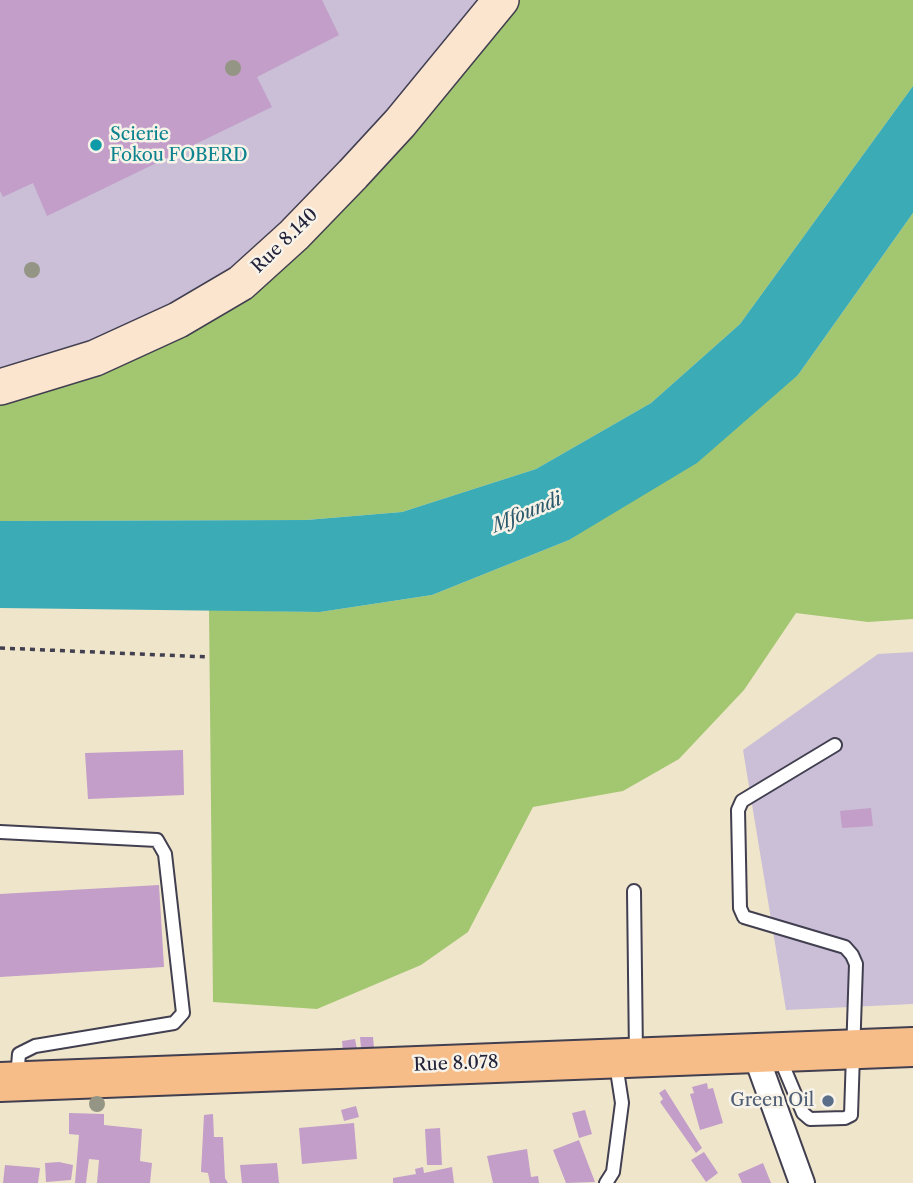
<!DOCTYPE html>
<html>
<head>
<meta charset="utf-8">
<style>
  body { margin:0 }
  canvas { display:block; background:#efe5ca }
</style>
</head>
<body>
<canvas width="913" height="1183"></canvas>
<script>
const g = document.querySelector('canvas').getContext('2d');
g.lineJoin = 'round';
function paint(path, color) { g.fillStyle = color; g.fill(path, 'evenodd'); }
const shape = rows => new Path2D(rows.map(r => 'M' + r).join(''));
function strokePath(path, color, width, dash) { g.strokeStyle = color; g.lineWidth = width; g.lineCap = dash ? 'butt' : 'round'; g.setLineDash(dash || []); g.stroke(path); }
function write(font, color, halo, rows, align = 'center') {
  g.font = font + ' "Libre Caslon Text",serif'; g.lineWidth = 5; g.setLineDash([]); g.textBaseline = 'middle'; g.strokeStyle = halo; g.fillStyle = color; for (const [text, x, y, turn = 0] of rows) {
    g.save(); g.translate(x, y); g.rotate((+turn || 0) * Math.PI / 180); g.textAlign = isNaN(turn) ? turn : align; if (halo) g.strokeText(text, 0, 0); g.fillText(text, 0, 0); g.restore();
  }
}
const industrial = shape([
  [0,0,501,0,241,283,0,387],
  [913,652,913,1004,786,1010,743,750,878,654]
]);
const green = shape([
  [501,0,913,0,913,86,740,324,651,403,536,469,402,512,306,520,0,521,0,387,241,283],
  [913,213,913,619,868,622,796,613,744,690,679,759,623,791,533,807,468,932,421,965,317,1009,213,1002,209,610,320,612,432,595,569,540,798,375]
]);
const water = shape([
  [913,86,913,213,798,375,697,463,569,540,432,595,320,612,0,608,0,521,306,520,402,512,536,469,651,403,740,324]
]);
const building = shape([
  [0,0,322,0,339,35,257,77,272,107,47,216,33,183,3,197,0,191],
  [183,750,184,795,88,799,85,753],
  [871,808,873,826,842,828,840,811],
  [159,885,164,967,0,977,0,894],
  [360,1037,373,1037,374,1048,361,1048],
  [355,1039,357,1049,343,1051,342,1041],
  [707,1083,708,1089,713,1088,723,1123,700,1130,690,1094,694,1093,692,1087],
  [665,1089,702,1148,696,1153,660,1102,663,1099,659,1093],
  [356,1106,359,1117,344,1121,341,1110],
  [585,1110,592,1134,579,1138,572,1113],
  [69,1113,104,1114,104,1125,142,1129,140,1161,152,1163,150,1183,97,1183,99,1160,89,1159,86,1183,75,1183,79,1135,69,1134],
  [213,1114,214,1137,223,1137,225,1178,228,1183,210,1183,208,1173,201,1172,204,1115],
  [354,1123,357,1159,302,1164,299,1128],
  [440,1128,442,1165,427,1165,425,1129],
  [579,1140,595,1182,566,1183,553,1150],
  [527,1149,531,1177,538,1176,539,1183,493,1183,487,1156],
  [704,1152,718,1173,706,1182,691,1160],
  [59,1162,73,1165,71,1180,46,1182,45,1163],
  [277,1163,279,1183,242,1183,240,1165],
  [763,1163,771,1183,742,1183,738,1174],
  [5,1165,40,1168,38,1183,3,1183],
  [423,1167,424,1173,452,1167,454,1183,393,1183,393,1178,416,1174,415,1169]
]);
const path = shape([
  [0,648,209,657]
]);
const lane = shape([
  [0,832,157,840,165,854,183,1013,174,1023,35,1046,19,1054,17,1078],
  [634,891,636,1055],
  [779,1056,803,1113,810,1119,845,1118,851,1115,856,964,852,955,845,947,744,917,740,908,738,810,742,801,835,745],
  [606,1183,613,1172,622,1103,616,1064]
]);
const street = shape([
  [755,1053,802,1183]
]);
const secondary = shape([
  [0,387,95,358,178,320,241,283,294,235,353,174,400,123,501,0]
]);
const highway = shape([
  [0,1082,913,1047]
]);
const trees = [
  [233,68],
  [32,270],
  [97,1104]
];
const markers = [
  [96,145,7,"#0f9aa8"],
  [828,1101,7,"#5c6f8a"]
];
const cultureNames = [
  ["Scierie",110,135],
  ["Fokou FOBERD",110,156]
];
const streetNames = [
  ["Rue 8.140",285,241,-44],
  ["Rue 8.078",456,1064,-2]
];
const serviceNames = [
  ["Green Oil",814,1101]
];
const waterNames = [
  ["Mfoundi",527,513,-23]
];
paint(industrial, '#cabfd7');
paint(green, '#a3c771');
paint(water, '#3bacb6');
paint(building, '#c29ec9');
strokePath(lane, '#413f50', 16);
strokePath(street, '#413f50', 28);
strokePath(secondary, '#413f50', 38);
strokePath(highway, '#413f50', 42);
strokePath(path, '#413f50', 3.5, [5, 5]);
strokePath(lane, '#fff', 12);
strokePath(street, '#fff', 24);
strokePath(secondary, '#fce5cf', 35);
strokePath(highway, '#f7bd88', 38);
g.fillStyle = '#949584';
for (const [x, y] of trees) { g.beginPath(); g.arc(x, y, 8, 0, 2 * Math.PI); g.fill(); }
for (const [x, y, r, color] of markers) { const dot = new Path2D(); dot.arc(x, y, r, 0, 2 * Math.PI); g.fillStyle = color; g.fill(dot); strokePath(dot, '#f7f3e8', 2.5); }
write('18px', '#0d838f', '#f7f3e8', cultureNames, 'left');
write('18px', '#22223b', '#f7f3e8', streetNames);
write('18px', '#4e5e75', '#f7f3e8', serviceNames, 'right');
write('italic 19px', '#2c596c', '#f7f3e8', waterNames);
</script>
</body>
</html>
